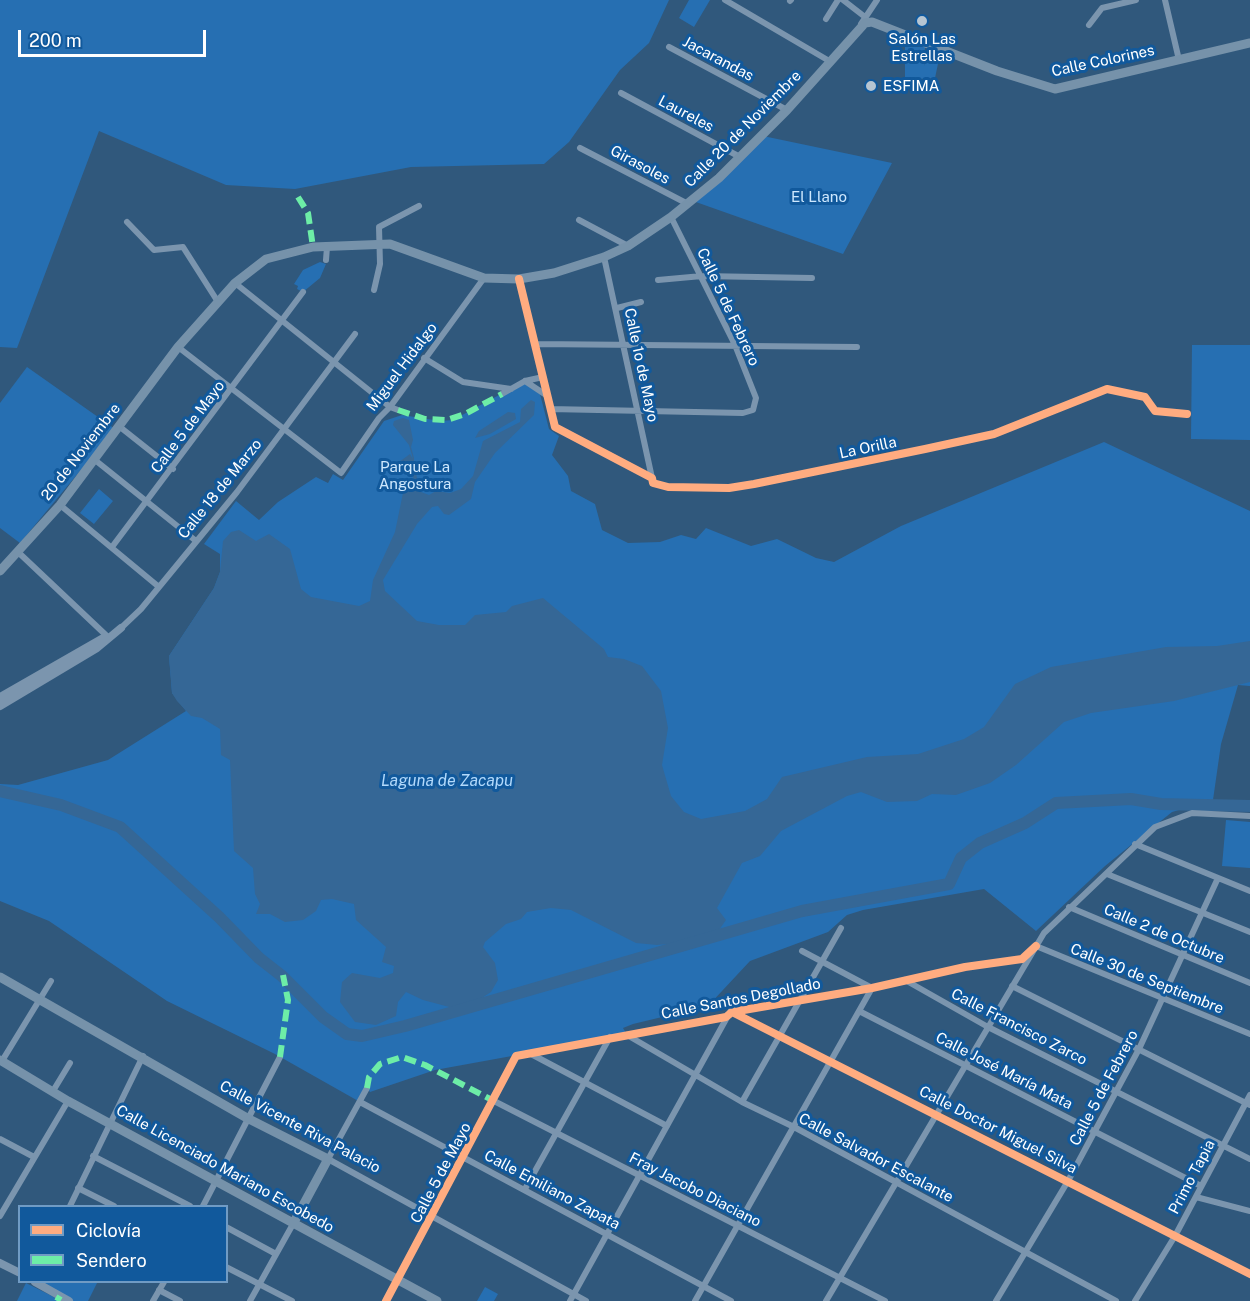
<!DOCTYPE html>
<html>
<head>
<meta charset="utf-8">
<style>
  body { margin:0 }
  #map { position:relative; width:1250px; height:1301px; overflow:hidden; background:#30587c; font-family:"Public Sans",sans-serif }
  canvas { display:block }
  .legend { position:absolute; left:18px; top:1205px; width:210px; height:78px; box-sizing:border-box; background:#11599c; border:2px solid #709bc4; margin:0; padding:8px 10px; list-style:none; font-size:18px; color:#fff }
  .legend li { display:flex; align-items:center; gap:12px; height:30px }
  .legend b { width:30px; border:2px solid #709bc4 }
  .scale { position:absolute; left:18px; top:30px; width:188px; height:27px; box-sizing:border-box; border:3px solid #fff; border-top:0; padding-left:8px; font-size:18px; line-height:21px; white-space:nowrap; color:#fff; -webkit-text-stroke:4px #11599c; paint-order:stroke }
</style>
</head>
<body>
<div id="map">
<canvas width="1250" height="1301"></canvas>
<ul class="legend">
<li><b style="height:8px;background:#ffac80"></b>Ciclovía</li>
<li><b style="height:8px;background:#6deda7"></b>Sendero</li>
</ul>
<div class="scale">200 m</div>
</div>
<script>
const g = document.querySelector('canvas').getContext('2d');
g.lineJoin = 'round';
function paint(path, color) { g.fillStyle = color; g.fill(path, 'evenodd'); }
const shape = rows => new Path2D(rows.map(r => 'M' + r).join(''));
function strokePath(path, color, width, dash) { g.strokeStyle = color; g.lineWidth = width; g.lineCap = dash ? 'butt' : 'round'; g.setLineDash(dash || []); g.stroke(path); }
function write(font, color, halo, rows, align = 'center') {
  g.font = font + ' "Public Sans",sans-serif'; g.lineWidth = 6; g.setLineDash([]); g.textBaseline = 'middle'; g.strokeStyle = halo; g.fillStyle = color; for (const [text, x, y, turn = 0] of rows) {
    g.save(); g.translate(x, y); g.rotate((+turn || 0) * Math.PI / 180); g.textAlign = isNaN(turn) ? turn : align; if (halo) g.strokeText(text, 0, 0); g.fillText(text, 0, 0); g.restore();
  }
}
const green = shape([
  [0,0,669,0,649,43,620,70,569,142,544,164,411,167,295,189,226,185,99,131,17,348,0,347],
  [689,0,710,0,694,27,679,18],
  [905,47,925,47,924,66,927,53,940,54,935,78,905,80],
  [763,136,892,163,843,254,693,201],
  [320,262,326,264,320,278,303,292,297,289,298,286,294,284,303,270],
  [1192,345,1250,345,1250,440,1191,439],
  [27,367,115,429,20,543,0,528,0,403],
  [523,382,540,394,549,429,559,436,552,455,568,476,571,491,595,504,602,530,628,543,660,542,681,535,696,539,706,528,751,546,777,539,816,558,834,562,901,526,1104,442,1250,511,1250,686,1238,685,1221,744,1213,800,1172,812,1105,866,1036,931,984,889,863,910,847,915,828,932,750,961,708,1006,633,1024,623,1028,627,1035,435,1070,370,1092,367,1088,360,1102,275,1054,167,1001,49,921,0,901,0,784,18,785,108,760,186,711,172,693,169,656,214,588,220,572,220,554,204,544,236,501,259,520,278,502,316,477,328,483,333,474,343,480,384,421,402,415,440,421,453,420],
  [99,489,113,501,94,524,80,513],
  [1226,820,1250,822,1250,868,1222,866],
  [35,1282,95,1282,97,1283,88,1301,69,1301],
  [26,1283,52,1296,60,1301,17,1301],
  [485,1287,498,1294,494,1301,477,1301]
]);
const water = shape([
  [531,400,535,402,534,415,495,453,475,482,471,499,449,515,444,514,438,506,432,507,417,524,383,580,385,591,417,621,439,625,465,625,475,615,506,612,512,606,543,598,604,649,608,657,624,659,642,666,661,691,668,728,662,765,671,796,684,812,701,819,745,811,767,799,782,777,867,757,918,754,964,739,984,727,1015,684,1051,667,1166,647,1217,646,1250,641,1250,682,1174,701,1091,713,1064,722,1016,765,990,783,956,795,932,794,917,801,887,802,861,792,847,796,781,831,760,856,742,863,717,908,726,920,719,930,679,943,657,945,636,943,571,910,551,908,527,912,521,919,506,924,485,942,483,947,495,963,498,980,491,992,474,1003,453,1008,423,1000,406,992,398,1002,396,1016,376,1025,355,1022,340,1002,342,982,352,973,380,978,393,973,394,966,382,962,386,947,356,920,354,904,332,899,321,900,316,911,303,920,285,922,270,914,256,914,260,904,255,894,253,868,234,851,230,760,221,755,220,729,202,718,191,716,177,701,172,693,169,656,214,588,220,572,223,541,231,532,239,530,256,541,269,534,290,549,301,589,311,597,359,606,370,601,373,580,395,532,403,493,415,483,412,474,399,462,410,454,413,459,409,445,393,425,394,421,403,418,409,420,413,440,411,447,414,458,414,467,421,492,429,495,436,491,450,493,461,489,473,476,483,441,520,422,521,409],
  [508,412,515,413,516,419,490,434,475,438,479,431]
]);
const river = shape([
  [0,791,61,805,120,827,219,917,259,958,282,976,323,1017,347,1034,362,1036,405,1026,802,911,949,884,961,858,980,843,1025,823,1056,803,1131,799,1161,804,1250,806]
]);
const minor = shape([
  [725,0,831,62],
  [843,0,865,17],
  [1165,0,1179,60],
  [790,1,791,0],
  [826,19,838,0],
  [861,24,877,0],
  [1089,25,1102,8,1136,0],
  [669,47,787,110],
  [621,93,740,157],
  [580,148,688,204],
  [579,220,628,246],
  [127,222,154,250,183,247,218,302],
  [604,257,652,478],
  [326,260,327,247],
  [519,279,555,427,652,478,653,483,668,487,729,488,754,484,925,449,994,434,1107,389,1145,397,1155,411,1187,414],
  [658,280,702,276,812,278],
  [235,283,390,407,398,410],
  [374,290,380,264,379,227,419,206],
  [617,308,641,302],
  [535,344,857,347],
  [178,347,341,473,379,418,390,407,484,278],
  [424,358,463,382,511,389],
  [525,381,546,395],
  [502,394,525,381,543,377],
  [550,409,743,413,753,410,756,398,735,345,671,217],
  [120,427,173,469],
  [95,460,196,541],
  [60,505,159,587],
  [112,547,303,292],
  [18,552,109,638],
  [121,628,141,609,237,492,355,334],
  [1135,844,1250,891],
  [1107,874,1250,932],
  [1069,907,1250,983],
  [1036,946,1250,1034],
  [905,980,988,1027,1250,1159],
  [1012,986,1250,1105],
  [859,1011,1201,1186],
  [732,1012,1250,1274],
  [627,1035,742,1102,794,1127,1116,1301],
  [531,1054,667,1126],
  [2,1061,51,981],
  [367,1088,328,1159,586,1301],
  [53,1091,70,1063],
  [494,1101,885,1301],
  [360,1102,731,1301],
  [742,1102,841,928],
  [0,1139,34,1157],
  [93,1156,190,1206],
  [78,1188,114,1206],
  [525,1189,610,1037],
  [1196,1197,1250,1211],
  [70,1206,143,1056],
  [203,1206,280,1057],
  [0,1216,68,1101],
  [226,1227,276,1254],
  [226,1267,292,1301],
  [159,1290,180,1301],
  [153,1301,164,1282],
  [250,1301,293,1224],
  [386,1301,516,1056,726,1017,732,1012,872,988,965,967,1022,959,1036,946],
  [570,1301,735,1003],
  [695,1301,872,988,802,951],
  [826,1301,1044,933,1155,827,1192,813,1250,816],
  [996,1301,1068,1181,1139,1049,1218,878],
  [1135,1301,1175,1236,1250,1095]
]);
const tertiary = shape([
  [0,697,105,637],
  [0,706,97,648,121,628],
  [0,1263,20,1273],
  [35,1282,69,1301]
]);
const secondary = shape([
  [0,571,60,505,178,347,235,283,266,259,313,247,390,244,484,278,519,279,554,273,604,257,628,246,671,217,719,178,787,110,865,23,872,22,997,71,1055,89,1250,43],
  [0,977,247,1118,328,1159,293,1224],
  [0,1060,68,1101,437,1301]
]);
const quiet = shape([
  [298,197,308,213,313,247],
  [398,410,425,419,447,420,465,414,502,394],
  [280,1057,288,1000,283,975],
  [367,1088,369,1077,380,1064,402,1057,425,1065,494,1101],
  [57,1301,60,1296]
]);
const cycleway = shape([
  [519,279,555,427,652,478,653,483,668,487,729,488,754,484,925,449,994,434,1107,389,1145,397,1155,411,1187,414],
  [732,1012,1250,1274],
  [386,1301,516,1056,726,1017,732,1012,872,988,965,967,1022,959,1036,946]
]);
const markers = [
  [922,21,6,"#b7c5d1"],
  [871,86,6,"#b7c5d1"]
];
const poiNames = [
  ["Salón Las",922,39],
  ["Estrellas",922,56],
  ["ESFIMA",883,86,"left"]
];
const streetNames = [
  ["Jacarandas",718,59,28],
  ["Calle Colorines",1103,61,-12],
  ["Laureles",686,114,28],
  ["Calle 20 de Noviembre",743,129,-45],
  ["Girasoles",640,165,28],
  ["Calle 5 de Febrero",728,307,65],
  ["Calle 1o de Mayo",641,365,78],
  ["Miguel Hidalgo",402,367,-53],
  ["Calle 5 de Mayo",188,427,-53],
  ["La Orilla",868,448,-12],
  ["20 de Noviembre",81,452,-52],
  ["Calle 18 de Marzo",220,489,-51],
  ["Calle 2 de Octubre",1164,934,23],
  ["Calle 30 de Septiembre",1147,979,22],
  ["Calle Santos Degollado",741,999,-11],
  ["Calle Francisco Zarco",1019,1027,27],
  ["Calle José María Mata",1004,1071,27],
  ["Calle 5 de Febrero",1104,1088,-62],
  ["Calle Vicente Riva Palacio",300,1127,28],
  ["Calle Doctor Miguel Silva",998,1130,27],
  ["Calle Salvador Escalante",876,1158,28],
  ["Calle Licenciado Mariano Escobedo",225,1169,29],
  ["Calle 5 de Mayo",441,1173,-62],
  ["Primo Tapia",1192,1177,-62],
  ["Calle Emiliano Zapata",552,1190,28],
  ["Fray Jacobo Diaciano",695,1190,27]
];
const parkNames = [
  ["El Llano",819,197],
  ["Parque La",415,467],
  ["Angostura",415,484]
];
const waterNames = [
  ["Laguna de Zacapu",447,781]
];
paint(green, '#266fb2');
paint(water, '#356796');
strokePath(river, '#356796', 12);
strokePath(minor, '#7b95ae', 6);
strokePath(tertiary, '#7b95ae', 8);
strokePath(secondary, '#7692aa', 9);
strokePath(quiet, '#6deda7', 6, [12, 6]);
strokePath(cycleway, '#ffac80', 8);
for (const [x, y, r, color] of markers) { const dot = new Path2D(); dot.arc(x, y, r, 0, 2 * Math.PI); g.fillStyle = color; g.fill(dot); strokePath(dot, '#11599c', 2); }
write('15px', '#fff', '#11599c', poiNames);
write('15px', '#fff', '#11599c', streetNames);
write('15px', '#cee8fe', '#11599c', parkNames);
write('italic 16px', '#b2d9fb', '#11599c', waterNames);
</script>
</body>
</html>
